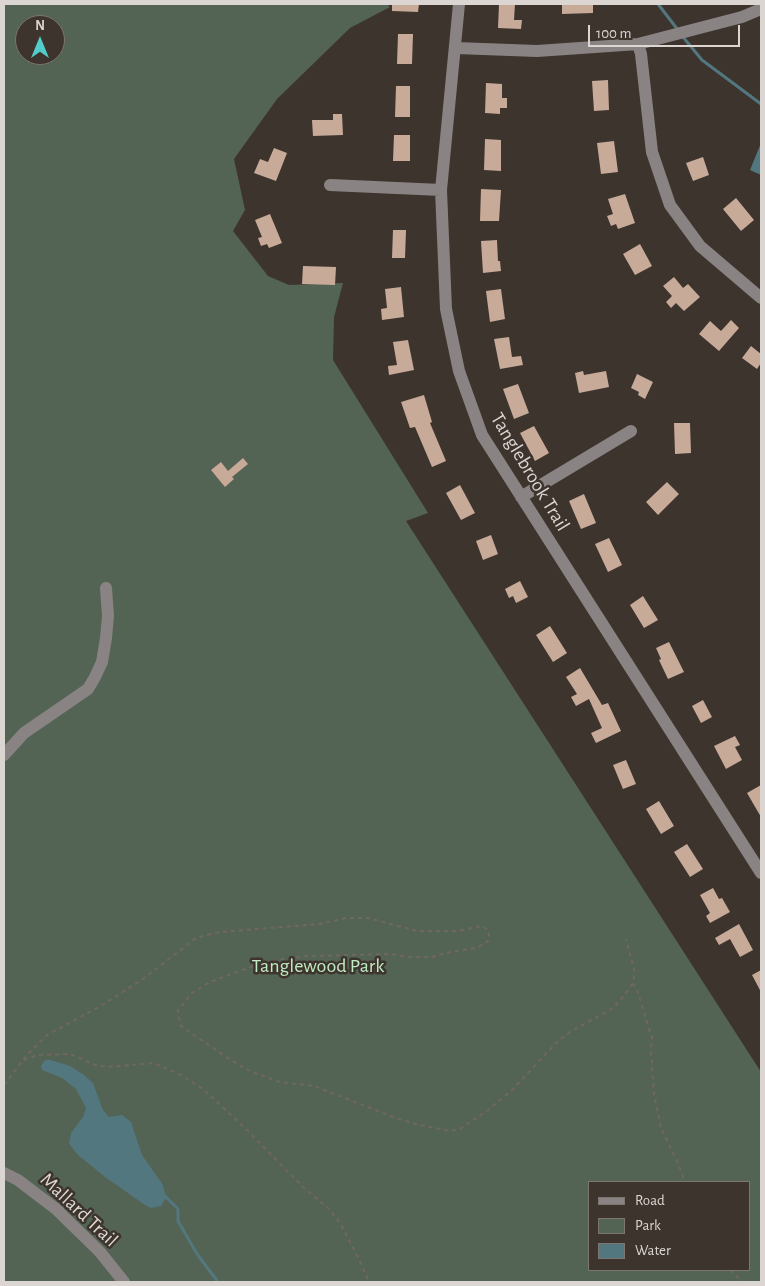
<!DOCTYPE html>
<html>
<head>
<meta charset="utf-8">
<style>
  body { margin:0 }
  #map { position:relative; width:765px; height:1286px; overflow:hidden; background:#3e342e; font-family:"Alegreya Sans",sans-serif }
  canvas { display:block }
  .frame { position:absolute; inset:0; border:5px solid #dcd6d2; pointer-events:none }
  .legend { position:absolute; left:588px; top:1181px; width:162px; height:90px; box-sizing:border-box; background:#3e342e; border:1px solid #7d7570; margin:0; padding:6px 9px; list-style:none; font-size:15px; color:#dcd6d2 }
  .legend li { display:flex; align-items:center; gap:10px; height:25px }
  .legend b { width:25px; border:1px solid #7d7570 }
  .north { position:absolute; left:15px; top:15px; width:50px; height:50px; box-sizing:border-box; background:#3e342e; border:1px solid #7d7570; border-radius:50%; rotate:0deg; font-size:14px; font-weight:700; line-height:20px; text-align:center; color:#dcd6d2 }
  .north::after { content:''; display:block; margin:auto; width:18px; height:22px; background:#53cdca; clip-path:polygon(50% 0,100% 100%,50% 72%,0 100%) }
  .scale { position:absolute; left:588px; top:25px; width:152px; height:22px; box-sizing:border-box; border:2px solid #dcd6d2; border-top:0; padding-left:6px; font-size:15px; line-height:18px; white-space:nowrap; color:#dcd6d2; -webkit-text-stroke:4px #3e342e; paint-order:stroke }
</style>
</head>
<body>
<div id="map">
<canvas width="765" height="1286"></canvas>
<div class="frame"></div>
<ul class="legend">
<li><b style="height:6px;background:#898383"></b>Road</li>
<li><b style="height:14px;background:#536354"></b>Park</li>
<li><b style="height:14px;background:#53777f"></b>Water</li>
</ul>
<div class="north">N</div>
<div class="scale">100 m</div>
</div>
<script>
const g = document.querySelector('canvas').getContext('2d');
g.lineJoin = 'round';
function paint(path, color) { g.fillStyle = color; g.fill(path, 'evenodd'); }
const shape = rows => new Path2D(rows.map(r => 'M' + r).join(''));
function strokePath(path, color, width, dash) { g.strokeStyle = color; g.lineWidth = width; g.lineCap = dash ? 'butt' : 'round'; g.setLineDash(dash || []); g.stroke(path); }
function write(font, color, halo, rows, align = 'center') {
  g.font = font + ' "Alegreya Sans",sans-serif'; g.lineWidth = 5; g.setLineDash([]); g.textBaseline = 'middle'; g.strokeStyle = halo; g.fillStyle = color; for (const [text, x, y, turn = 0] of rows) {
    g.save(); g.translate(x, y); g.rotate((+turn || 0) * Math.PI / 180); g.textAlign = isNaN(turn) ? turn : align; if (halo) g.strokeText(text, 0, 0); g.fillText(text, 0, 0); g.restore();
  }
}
const green = shape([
  [4,4,387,4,390,7,350,28,277,99,234,159,245,210,233,231,268,276,289,285,343,283,334,317,333,360,428,513,406,521,761,1072,761,1282,4,1282],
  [25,25,55,25,55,55,25,55],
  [589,1182,749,1182,749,1270,589,1270]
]);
const water = shape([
  [761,143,761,175,750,170],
  [45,1060,51,1060,70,1066,84,1075,93,1083,103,1110,109,1117,122,1115,131,1122,142,1155,163,1185,166,1198,161,1206,151,1208,145,1205,105,1177,77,1154,71,1146,69,1144,71,1133,83,1117,86,1108,76,1089,62,1078,42,1070,41,1066]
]);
const stream = shape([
  [658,4,678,30],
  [683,37,702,60,761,104],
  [164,1195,178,1209,178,1221,197,1254,218,1282]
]);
const building = shape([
  [392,4,419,4,418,12,392,11],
  [499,4,515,4,514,20,522,20,521,29,498,28],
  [562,4,593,4,593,13,562,14],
  [398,34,413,34,412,64,397,64],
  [608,80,609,110,594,111,592,81],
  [486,83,502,84,502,98,507,98,507,108,500,108,500,114,485,113],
  [396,86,410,86,410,117,395,117],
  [333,114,342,114,343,135,313,136,312,120,333,120],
  [394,135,410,135,410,161,393,161],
  [485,139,501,140,501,171,484,170],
  [614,141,618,172,601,174,597,143],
  [274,148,287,153,276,181,254,173,260,159,268,162],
  [703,157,709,175,693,181,686,163],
  [481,189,501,190,499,221,480,221],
  [625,194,635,223,618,229,616,224,611,226,607,216,613,214,608,199],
  [736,198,754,220,741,231,723,209],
  [270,214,282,243,269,248,267,244,261,246,258,238,262,237,255,220],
  [393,230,406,230,405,258,392,258],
  [497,240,498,261,500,261,501,271,483,273,481,241],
  [640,244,652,266,635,275,623,254],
  [303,266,336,267,335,285,302,284],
  [674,277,683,288,688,284,700,297,684,311,676,303,671,308,666,302,672,296,663,286],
  [401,287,404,317,382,320,381,309,387,308,385,289],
  [501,289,505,319,490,322,486,291],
  [731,320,739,328,719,351,699,334,710,321,721,331],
  [509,337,512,357,521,356,523,365,500,369,494,339],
  [408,340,414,370,389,375,388,366,397,365,393,342],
  [751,346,761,354,761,363,757,369,742,358],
  [583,371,584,375,606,371,609,387,579,393,575,373],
  [637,374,653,382,645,399,638,395,639,392,631,388],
  [518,384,529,413,514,419,503,389],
  [424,395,432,422,430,423,446,461,432,467,415,427,410,428,401,402],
  [674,423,690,423,691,453,675,454],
  [534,426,549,453,535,461,520,433],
  [243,458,248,464,232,477,234,479,225,487,211,470,221,462,228,471],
  [667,482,679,494,658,515,646,502],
  [460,485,475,513,461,520,446,493],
  [584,494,596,523,581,529,569,501],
  [491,535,498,554,483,560,476,541],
  [609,538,622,565,608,572,595,544],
  [520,581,528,597,516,603,513,596,509,598,505,589],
  [643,596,658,620,644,628,630,605],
  [550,626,567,653,553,662,536,635],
  [669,642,684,672,668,679,659,660,661,659,656,648],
  [580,668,602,705,608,703,621,731,596,743,591,733,602,728,589,699,576,706,571,697,577,694,566,677],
  [703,700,712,717,701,723,692,706],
  [735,736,740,745,735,747,742,760,726,769,714,746],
  [626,760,636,784,623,789,613,765],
  [761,785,761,817,747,793],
  [659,801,674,826,661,834,646,809],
  [687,844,703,869,690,877,674,852],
  [713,888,719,899,722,898,730,912,710,923,706,916,710,913,700,895],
  [739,924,753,950,740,957,730,939,719,945,715,938],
  [761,970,761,992,752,975]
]);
const path = shape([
  [632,984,636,987,652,1038,651,1051,654,1094,661,1128,678,1163,685,1182],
  [24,1060,37,1055,70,1054,95,1065,107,1067,154,1063,181,1075,203,1089,244,1127,304,1188,329,1209,340,1223,358,1257,369,1282],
  [4,1085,26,1056,47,1035,99,1007,143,979,196,938,206,935,220,932,320,924,346,918,368,918,417,931,458,931,481,926,487,929,489,934,489,940,484,944,476,948,451,952,432,957,406,957,391,954,308,956,283,959,256,965,210,982,192,993,178,1010,180,1025,185,1029,237,1064,252,1072,280,1082,314,1086,396,1118,419,1125,451,1131,460,1129,488,1110,511,1091,558,1041,570,1032,613,1008,624,996,632,984,635,973,626,939],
  [730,1270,743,1282]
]);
const minor = shape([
  [459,4,441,190,446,309,459,371,482,435,761,873],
  [638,44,641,54,652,152,670,205,700,246,761,298],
  [456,48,537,51,638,44,742,17,761,9],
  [330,185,441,190],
  [521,497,631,431],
  [4,755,24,733,88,689,95,677,102,662,106,638,108,616,106,588],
  [4,1173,18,1180,56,1209,100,1252,124,1282]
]);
const streetNames = [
  ["Tanglebrook Trail",530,472,59],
  ["Mallard Trail",79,1210,43]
];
const parkNames = [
  ["Tanglewood Park",318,966]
];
paint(green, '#536354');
paint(water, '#53777f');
strokePath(stream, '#53777f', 3);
paint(building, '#c8aa99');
strokePath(path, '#706761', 2, [4, 4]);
strokePath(minor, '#898383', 12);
write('20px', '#dcd6d2', '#3e342e', streetNames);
write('20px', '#beebc1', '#3e342e', parkNames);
</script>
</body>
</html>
